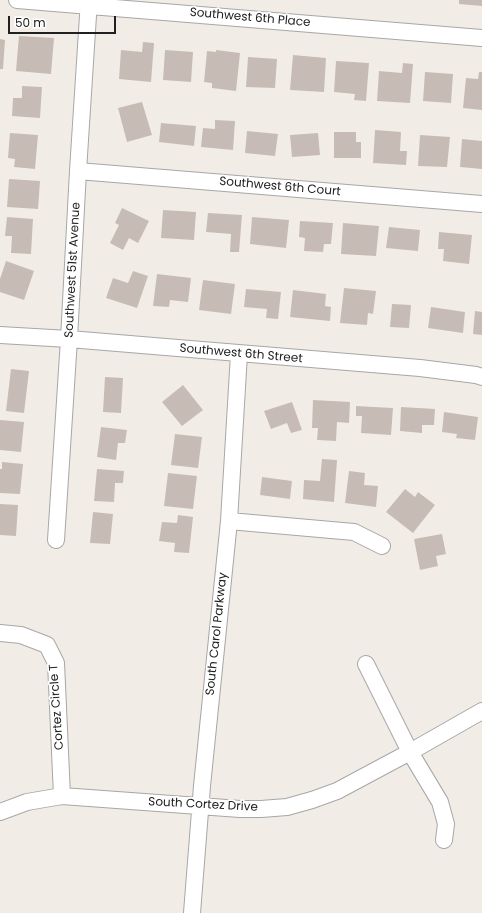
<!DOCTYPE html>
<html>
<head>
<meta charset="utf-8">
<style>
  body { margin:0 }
  #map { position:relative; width:482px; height:913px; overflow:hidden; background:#f1ede6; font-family:Poppins,sans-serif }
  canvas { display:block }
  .scale { position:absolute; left:8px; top:16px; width:108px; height:18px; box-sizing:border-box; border:2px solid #202020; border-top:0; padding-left:5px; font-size:12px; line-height:14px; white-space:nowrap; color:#202020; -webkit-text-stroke:3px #fff; paint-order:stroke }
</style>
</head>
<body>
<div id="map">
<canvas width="482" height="913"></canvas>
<div class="scale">50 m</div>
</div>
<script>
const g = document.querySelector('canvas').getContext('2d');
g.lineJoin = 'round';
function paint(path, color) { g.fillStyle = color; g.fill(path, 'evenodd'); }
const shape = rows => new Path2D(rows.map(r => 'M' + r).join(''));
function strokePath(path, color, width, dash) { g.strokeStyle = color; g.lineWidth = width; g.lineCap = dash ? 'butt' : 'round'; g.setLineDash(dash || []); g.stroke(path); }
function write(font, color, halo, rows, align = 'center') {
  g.font = font + ' Poppins,sans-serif'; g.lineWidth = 3.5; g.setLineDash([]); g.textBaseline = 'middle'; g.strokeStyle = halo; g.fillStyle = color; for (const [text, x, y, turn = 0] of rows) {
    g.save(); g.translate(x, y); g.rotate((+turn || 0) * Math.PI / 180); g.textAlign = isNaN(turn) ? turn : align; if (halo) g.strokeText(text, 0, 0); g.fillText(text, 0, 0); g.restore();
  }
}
const building = shape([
  [459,0,482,0,482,6,459,4],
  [19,36,54,38,51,74,16,71],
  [0,39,5,40,3,69,0,69],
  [143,42,154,43,151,82,119,79,121,50,142,52],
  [165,50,193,52,191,82,163,80],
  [216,50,240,53,236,91,212,88,212,83,204,82,207,51,216,52],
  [293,55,326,58,324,92,290,90],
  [248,57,277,59,275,88,246,87],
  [336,61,369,63,366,101,354,100,355,94,334,92],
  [403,63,413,64,410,103,377,101,379,71,402,73],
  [425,72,453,74,451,103,423,101],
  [479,72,482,72,482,110,463,108,466,78,478,79],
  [22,86,42,87,40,118,12,116,13,98,22,98],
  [142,102,152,135,127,142,118,108],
  [215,120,235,121,233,150,201,147,203,128,215,129],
  [161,123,196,126,194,146,159,142],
  [375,130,401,132,400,151,407,151,406,165,373,163],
  [247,131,278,134,275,156,245,153],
  [334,132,356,132,356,142,361,142,361,158,334,158],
  [10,133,38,135,35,169,14,167,15,159,8,158],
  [318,133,320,155,292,157,290,135],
  [420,135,450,137,447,167,418,166],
  [462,139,482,141,482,169,460,167],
  [9,179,40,181,38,209,7,207],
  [122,208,149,221,138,243,129,238,123,250,110,243,119,225,115,223],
  [163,210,196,212,194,240,161,238],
  [208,213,242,215,239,252,230,252,231,234,206,232],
  [7,217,33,219,31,254,11,253,12,236,5,236],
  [252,217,289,220,286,248,250,244],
  [300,221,333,223,331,244,324,244,323,252,304,251,305,238,299,237],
  [343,223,379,226,376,256,341,254],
  [389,227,420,230,418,251,386,248],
  [439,232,472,235,469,264,443,261,444,249,438,249],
  [6,261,34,271,24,300,0,292,0,279],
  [133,271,148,276,137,308,106,298,113,278,128,283],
  [157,274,191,278,188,302,170,300,169,307,153,306],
  [203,280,235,284,231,314,199,310],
  [344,288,376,291,373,314,368,313,367,325,340,323],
  [246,289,281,292,278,319,266,318,267,309,244,307],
  [293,290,326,294,325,306,331,307,330,321,290,317],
  [392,304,411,305,409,328,390,327],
  [431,307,465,312,463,333,428,328],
  [475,311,482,312,482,335,473,334],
  [11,369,29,371,24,413,6,411],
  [105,377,123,378,121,413,103,412],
  [183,385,203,410,182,426,162,402],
  [313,400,350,402,349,423,337,422,336,441,317,440,318,428,312,428],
  [292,402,302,430,291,433,287,423,271,429,264,411],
  [356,406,393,408,391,435,361,433,362,416,356,416],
  [401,407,435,409,434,425,422,425,422,433,400,431],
  [444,412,478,417,475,440,456,438,457,434,442,432],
  [0,420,24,422,21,452,0,450],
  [101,427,127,430,125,443,118,443,116,460,97,457],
  [175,434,202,437,198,468,171,465],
  [322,459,337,460,334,502,303,499,304,480,320,481],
  [2,462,23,464,20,494,0,493,0,469,2,469],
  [97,469,124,471,123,483,115,483,114,502,94,501],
  [349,471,365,473,364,485,378,486,376,507,345,503],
  [168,473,197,476,193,509,164,506],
  [262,477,292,481,290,499,260,495],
  [405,489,415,497,418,492,435,505,413,533,386,512],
  [0,504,18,505,16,536,0,535],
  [93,512,113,514,110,544,90,543],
  [178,515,193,517,189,553,174,552,175,543,159,541,162,522,177,523],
  [442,534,446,554,436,556,438,566,420,570,414,539]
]);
const street = shape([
  [17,0,482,38],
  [78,171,482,204],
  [0,335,69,339,420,368,476,375,482,377],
  [229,521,354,532,382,546],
  [56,540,69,339,78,171,89,0],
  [0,633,21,635,47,645,56,663,62,796],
  [366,664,410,752,440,802,446,824,444,840],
  [0,812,27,802,62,796,240,809,261,809,287,807,312,800,337,791,410,752,482,711],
  [192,913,202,786,229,521,239,354]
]);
const streetNames = [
  ["Southwest 6th Place",250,18,5],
  ["Southwest 6th Court",280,187,5],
  ["Southwest 51st Avenue",73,270,-87],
  ["Southwest 6th Street",241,354,5],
  ["South Carol Parkway",217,634,-84],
  ["Cortez Circle T",57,707,-94],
  ["South Cortez Drive",203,805,3]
];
paint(building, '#c6bcb5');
strokePath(street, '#a7a7a7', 18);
strokePath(street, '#fff', 16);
write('12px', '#202020', '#fff', streetNames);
</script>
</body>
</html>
